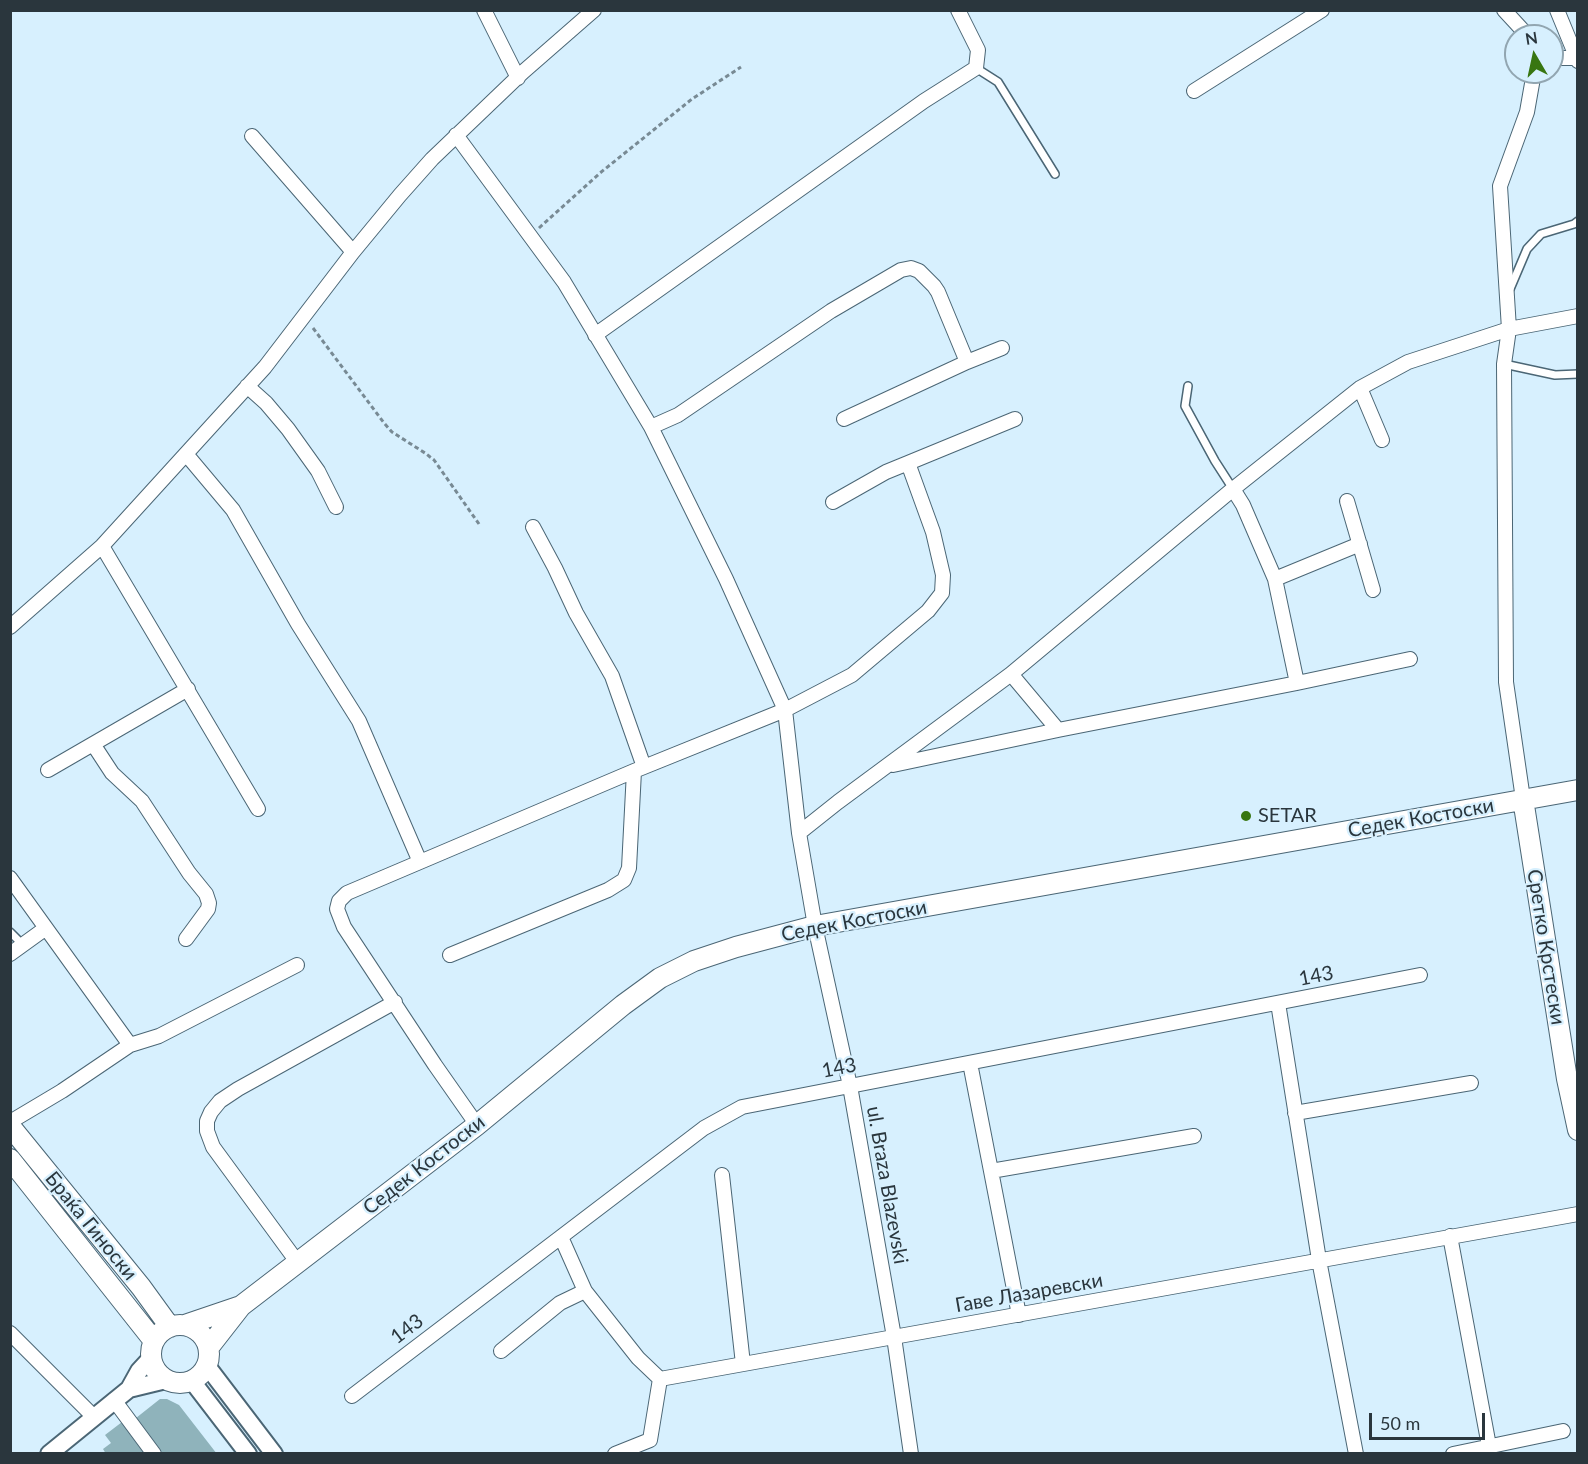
<!DOCTYPE html>
<html>
<head>
<meta charset="utf-8">
<style>
  body { margin:0 }
  #map { position:relative; width:1588px; height:1464px; overflow:hidden; background:#d7f0fe; font-family:Lato,sans-serif }
  canvas { display:block }
  .frame { position:absolute; inset:0; border:12px solid #2a363d; pointer-events:none }
  .north { position:absolute; left:1504px; top:24px; width:60px; height:60px; box-sizing:border-box; background:#d7f0fe; border:2px solid #92a6b1; border-radius:50%; rotate:351deg; font-size:16px; font-weight:700; line-height:24px; text-align:center; color:#2a363d }
  .north::after { content:''; display:block; margin:auto; width:21px; height:27px; background:#387611; clip-path:polygon(50% 0,100% 100%,50% 72%,0 100%) }
  .scale { position:absolute; left:1369px; top:1413px; width:116px; height:27px; box-sizing:border-box; border:3px solid #2a363d; border-top:0; padding-left:8px; font-size:18px; line-height:21px; white-space:nowrap; color:#2a363d; -webkit-text-stroke:4px #d7f0fe; paint-order:stroke }
</style>
</head>
<body>
<div id="map">
<canvas width="1588" height="1464"></canvas>
<div class="frame"></div>
<div class="north">N</div>
<div class="scale">50 m</div>
</div>
<script>
const g = document.querySelector('canvas').getContext('2d');
g.lineJoin = 'round';
function paint(path, color) { g.fillStyle = color; g.fill(path, 'evenodd'); }
const shape = rows => new Path2D(rows.map(r => 'M' + r).join(''));
function strokePath(path, color, width, dash) { g.strokeStyle = color; g.lineWidth = width; g.lineCap = dash ? 'butt' : 'round'; g.setLineDash(dash || []); g.stroke(path); }
function write(font, color, halo, rows, align = 'center') {
  g.font = font + ' Lato,sans-serif'; g.lineWidth = 4.5; g.setLineDash([]); g.textBaseline = 'middle'; g.strokeStyle = halo; g.fillStyle = color; for (const [text, x, y, turn = 0] of rows) {
    g.save(); g.translate(x, y); g.rotate((+turn || 0) * Math.PI / 180); g.textAlign = isNaN(turn) ? turn : align; if (halo) g.strokeText(text, 0, 0); g.fillText(text, 0, 0); g.restore();
  }
}
const building = shape([
  [160,1399,167,1399,179,1405,217,1454,163,1454,136,1418],
  [122,1422,146,1454,106,1454,103,1449,111,1443,105,1435]
]);
const path = shape([
  [539,228,600,173,692,99,741,67],
  [313,328,384,423,392,432,425,453,434,460,479,524]
]);
const service = shape([
  [976,68,998,82,1055,174],
  [1510,289,1527,249,1541,234,1574,224,1578,221],
  [1504,364,1555,375,1578,374],
  [1188,386,1185,406,1215,461,1233,489],
  [10,932,22,944]
]);
const minor = shape([
  [484,10,518,78],
  [1504,10,1528,36],
  [1557,10,1578,61],
  [1552,60,1559,58,1576,58],
  [1194,91,1322,10],
  [456,135,564,282,651,427,726,579,785,710,799,833,815,926,850,1086,894,1337,911,1454],
  [252,136,353,252],
  [595,335,924,101,976,68,978,50,958,10],
  [247,386,266,403,288,429,318,471,336,507],
  [1360,388,1382,440],
  [844,419,967,362],
  [651,427,678,415,831,311,901,270,911,268,919,271,934,286,938,292,967,362,1002,348],
  [186,454,233,510,298,624,359,721,420,862],
  [908,463,1015,419],
  [1233,489,1243,505,1275,579,1297,683],
  [1347,501,1373,590],
  [533,527,555,568,576,613,612,676,644,767],
  [102,546,258,809],
  [1275,579,1360,544],
  [10,627,102,546,265,367,353,252,400,195,432,159,523,72,594,10],
  [1011,674,1058,730,1297,683,1410,659],
  [93,744,112,773,142,801,189,873,206,894,209,903,208,909,186,939],
  [893,765,1058,730],
  [48,770,188,689],
  [1523,799,1506,682,1504,364,1509,329,1578,316],
  [799,833,838,802,1011,674,1233,489,1360,388,1408,362,1509,329,1500,186,1527,112,1533,78,1539,72],
  [10,878,130,1045],
  [10,954,46,928],
  [450,955,608,890,624,880,629,868,634,771],
  [1278,1003,1319,1260,1356,1454],
  [970,1063,1019,1315],
  [1295,1113,1471,1083],
  [10,1122,62,1091,130,1045,159,1036,297,965],
  [477,1125,435,1065,344,927,337,909,339,901,347,893,634,771,785,710,852,675,928,611,942,593,943,575,933,532,908,463,886,472,833,502],
  [991,1171,1194,1136],
  [722,1175,743,1364],
  [1450,1236,1489,1446],
  [561,1237,585,1291,638,1358,660,1379,1578,1214],
  [298,1263,213,1147,207,1131,207,1121,211,1112,220,1101,238,1089,395,1002],
  [10,1333,93,1416],
  [501,1351,560,1303,585,1291],
  [352,1396,704,1128,742,1107,1420,975],
  [114,1400,154,1454],
  [615,1454,650,1440,660,1379],
  [1453,1454,1563,1431]
]);
const tertiary = shape([
  [207,1366,274,1454],
  [192,1381,248,1454],
  [129,1389,139,1371,151,1358],
  [49,1454,129,1389,166,1380]
]);
const secondary = shape([
  [1523,799,1567,1079,1578,1130],
  [10,1126,141,1287,170,1327],
  [10,1159,154,1341],
  '151 1354a29 29 0 1 1 58 0a29 29 0 1 1-58 0Z',
  [185,1325,241,1306],
  [209,1347,241,1306,477,1125,623,1005,660,978,694,961,736,947,815,926,1578,790]
]);
const markers = [
  [1246,816,6,"#387611"]
];
const poiNames = [
  ["SETAR",1258,816]
];
const streetNames = [
  ["Седек Костоски",1421,818,-10],
  ["Седек Костоски",854,921,-11],
  ["Сретко Крстески",1546,947,81],
  ["143",1316,976,-11],
  ["143",839,1068,-11],
  ["Седек Костоски",424,1165,-38],
  ["ul. Braza Blazevski",887,1185,80],
  ["Браќа Гиноски",91,1226,51],
  ["Гаве Лазаревски",1029,1293,-10],
  ["143",407,1329,-37]
];
paint(building, '#8fb3bb');
strokePath(service, '#4b6675', 10);
strokePath(minor, '#4b6675', 16);
strokePath(tertiary, '#4b6675', 20);
strokePath(secondary, '#4b6675', 22);
strokePath(path, '#788a94', 3, [4.5, 3]);
strokePath(service, '#fff', 7);
strokePath(minor, '#fff', 14);
strokePath(tertiary, '#fff', 16);
strokePath(secondary, '#fff', 20);
for (const [x, y, r, color] of markers) { const dot = new Path2D(); dot.arc(x, y, r, 0, 2 * Math.PI); g.fillStyle = color; g.fill(dot); strokePath(dot, '#d7f0fe', 2); }
write('20px', '#2a363d', '#d7f0fe', poiNames, 'left');
write('20px', '#2a363d', '#d7f0fe', streetNames);
</script>
</body>
</html>
